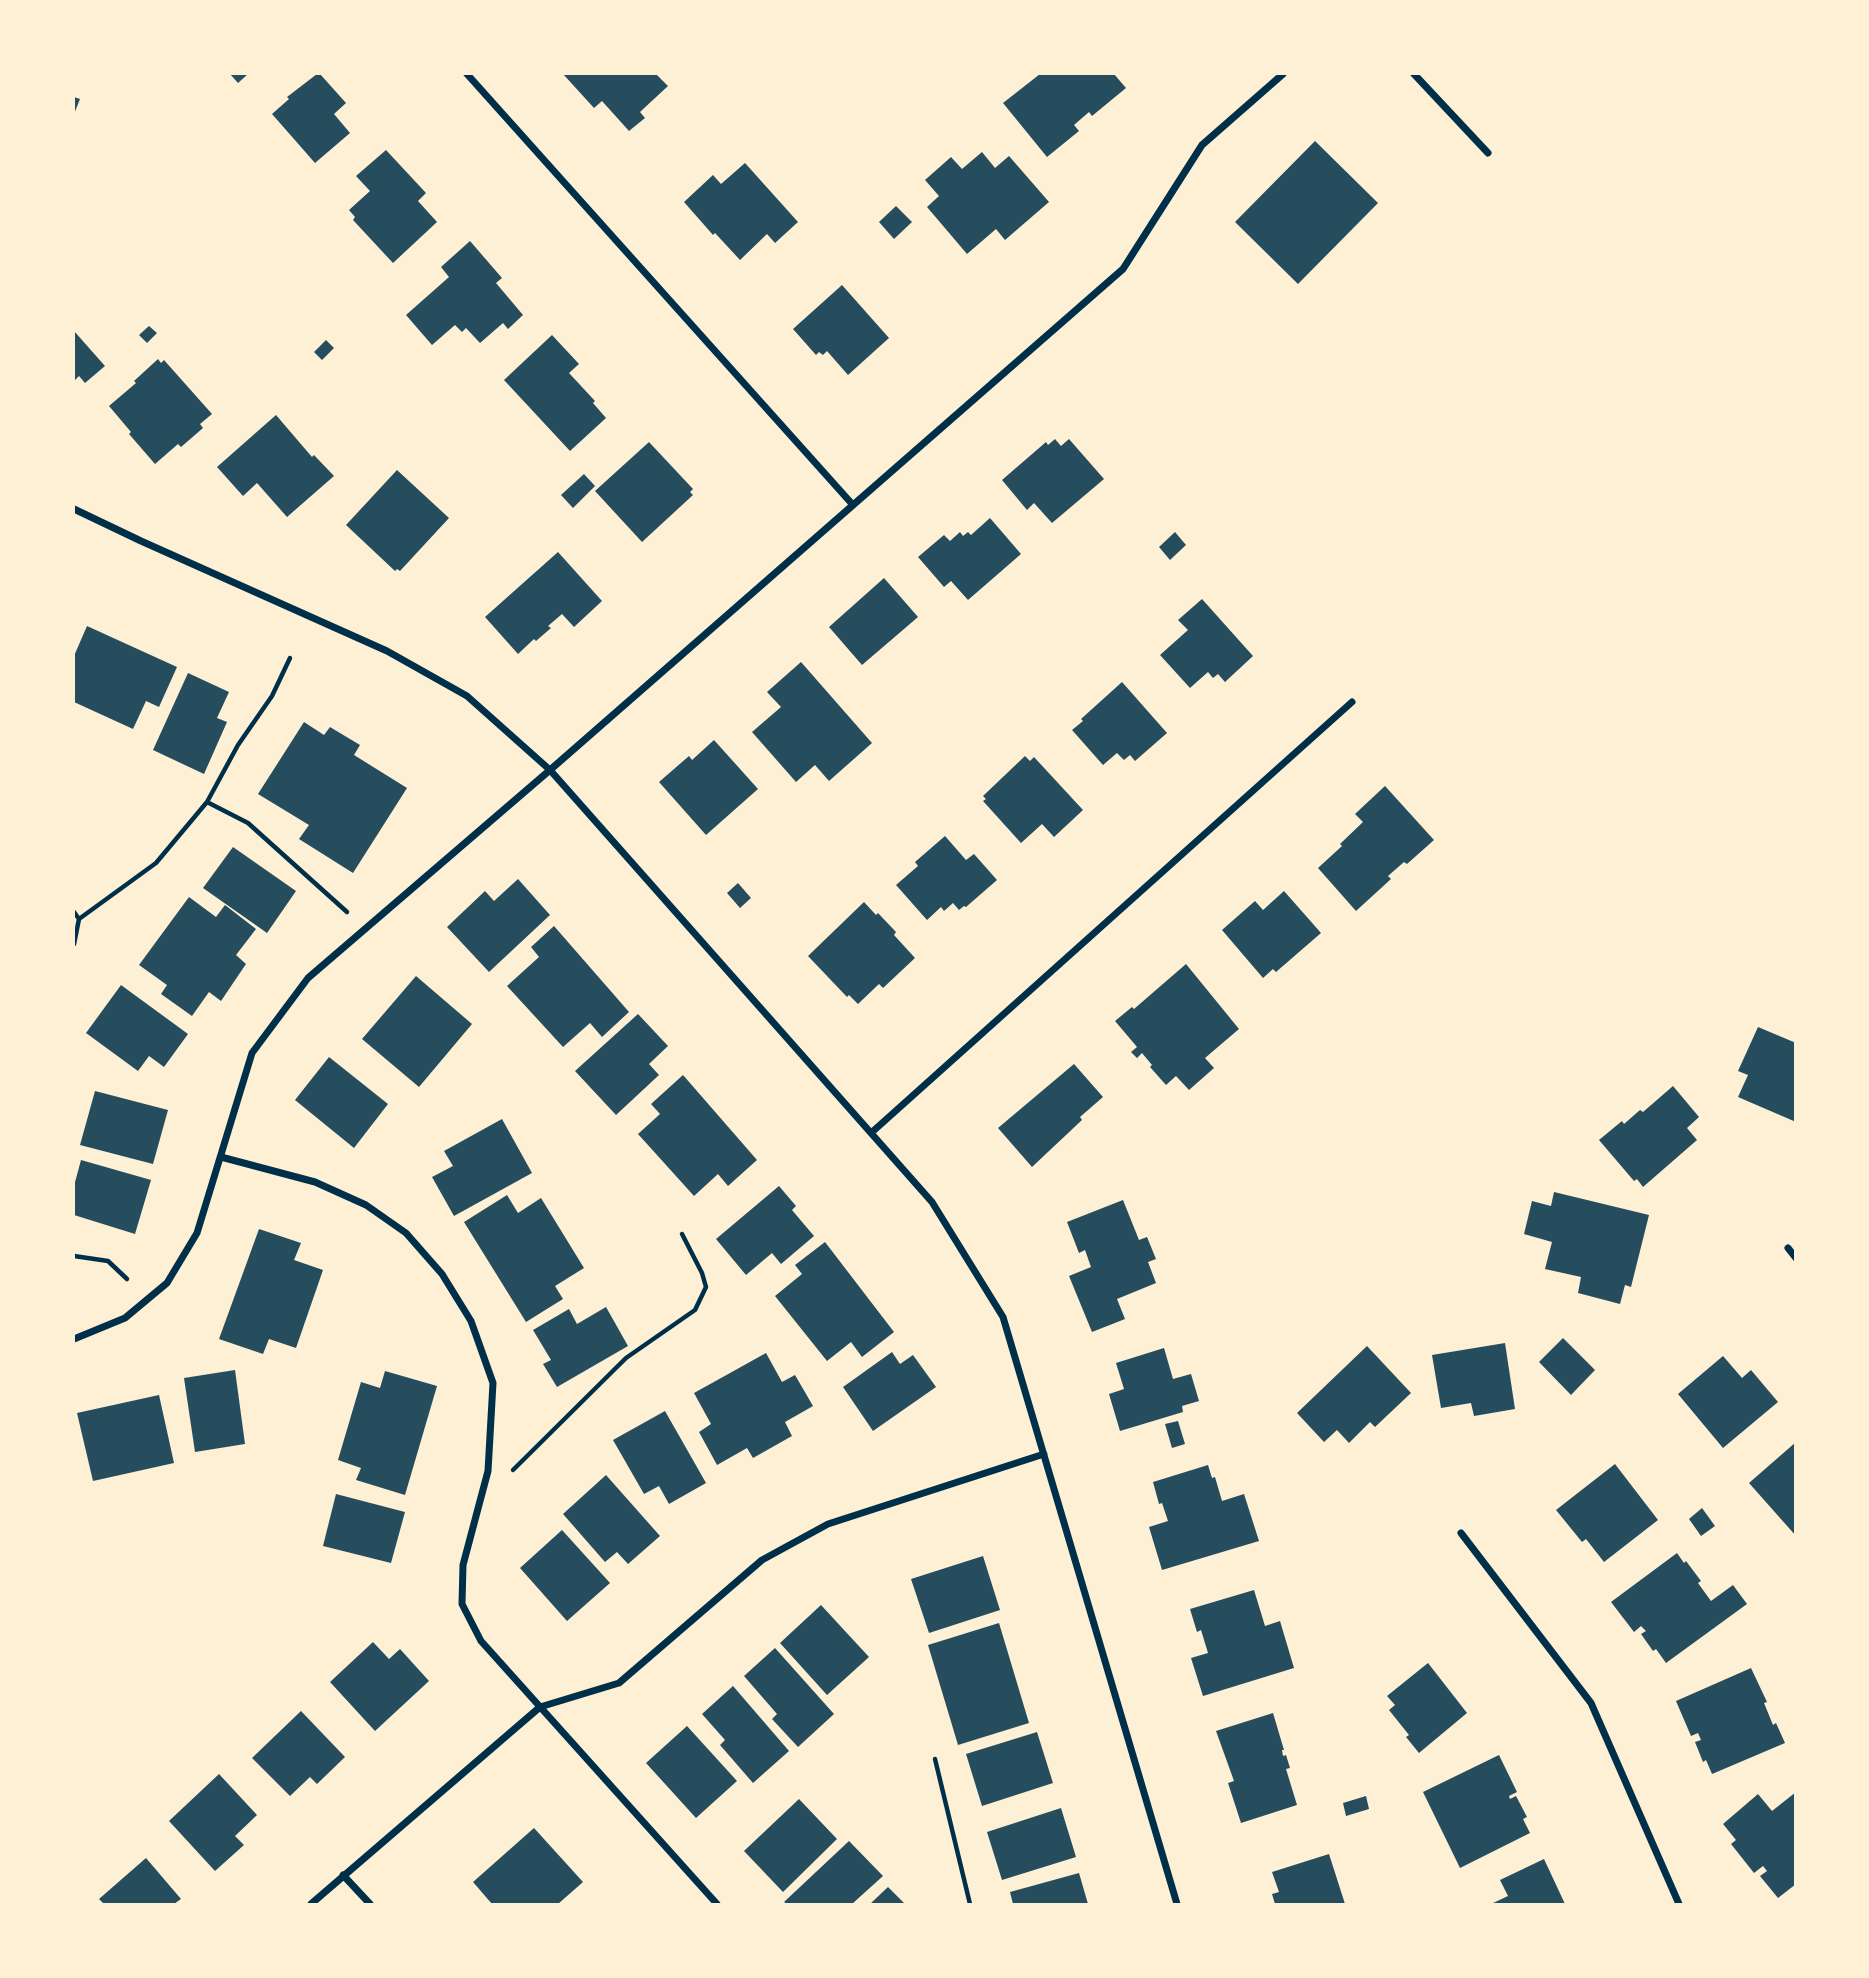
<!DOCTYPE html>
<html>
<head>
<meta charset="utf-8">
<style>
  body { margin:0 }
  #map { position:relative; width:1869px; height:1978px; overflow:hidden; background:#fdf0d5; font-family:"Fira Sans Condensed",sans-serif }
  canvas { display:block }
  .frame { position:absolute; inset:0; border:75px solid #fdf0d5; pointer-events:none }
</style>
</head>
<body>
<div id="map">
<canvas width="1869" height="1978"></canvas>
<div class="frame"></div>
</div>
<script>
const g = document.querySelector('canvas').getContext('2d');
g.lineJoin = 'round';
function paint(path, color) { g.fillStyle = color; g.fill(path, 'evenodd'); }
const shape = rows => new Path2D(rows.map(r => 'M' + r).join(''));
function strokePath(path, color, width, dash) { g.strokeStyle = color; g.lineWidth = width; g.lineCap = dash ? 'butt' : 'round'; g.setLineDash(dash || []); g.stroke(path); }
const building = shape([
  [230,74,248,74,238,83],
  [317,74,320,74,346,103,334,114,350,133,315,163,272,114,289,99,287,97],
  [563,74,656,74,668,86,640,112,645,118,629,131,602,101,594,108],
  [1040,74,1114,74,1126,88,1092,116,1089,112,1074,125,1079,131,1047,157,1003,103],
  [74,97,80,99,74,114],
  [1315,141,1378,203,1298,284,1235,222],
  [386,150,426,193,418,201,437,222,393,263,353,220,355,217,349,210,370,191,356,176],
  [982,152,995,168,1009,156,1049,202,1005,240,996,229,967,254,927,207,939,196,925,180,951,157,962,169],
  [745,163,798,222,775,243,767,234,740,260,715,233,713,235,684,202,713,175,721,184],
  [896,206,912,222,894,239,879,222],
  [470,241,502,278,496,283,523,315,508,329,503,323,480,343,466,328,462,332,455,325,432,345,406,315,449,277,441,267],
  [842,285,889,338,848,375,827,351,823,355,819,352,816,355,793,329],
  [149,326,157,333,147,343,139,335],
  [74,331,105,366,85,383,79,376,74,381],
  [552,335,579,364,569,373,595,401,593,403,606,418,570,451,504,380],
  [326,340,334,348,322,360,314,352],
  [158,359,161,363,164,360,212,414,200,424,203,428,181,447,178,444,155,464,129,434,131,432,109,406,136,383,134,381],
  [276,415,312,457,314,455,334,476,287,517,257,483,243,496,217,467],
  [1055,439,1061,446,1069,439,1104,479,1052,523,1034,503,1027,510,1002,480,1046,442,1048,445],
  [649,442,693,489,690,492,693,495,642,542,595,491],
  [397,470,449,518,400,571,397,569,395,571,346,525],
  [584,474,595,486,573,508,561,495],
  [990,518,1021,554,968,600,951,581,944,587,918,557,944,535,950,541,960,532,963,536,968,532,971,535],
  [1175,532,1186,545,1170,560,1159,547],
  [558,552,602,601,574,627,562,614,548,626,551,628,536,641,534,639,518,654,485,617],
  [884,578,918,617,862,665,829,627],
  [1202,599,1253,656,1225,682,1218,674,1213,678,1208,672,1190,688,1160,655,1188,630,1178,620],
  [87,626,177,667,159,707,146,701,133,729,74,702,74,656],
  [801,662,872,743,829,781,815,765,796,782,752,732,781,707,767,692],
  [188,673,229,692,217,718,227,722,204,774,153,750],
  [1122,682,1167,733,1135,761,1130,755,1124,760,1117,753,1103,765,1072,730,1083,721,1081,719],
  [304,722,324,735,330,727,360,745,354,755,407,788,353,873,299,839,309,825,258,794],
  [714,740,758,789,706,835,659,782,689,756,692,760],
  [1025,756,1030,761,1034,757,1083,810,1054,837,1042,824,1021,843,983,801,986,799,983,796],
  [1385,786,1434,840,1407,864,1404,862,1388,876,1391,879,1356,911,1318,868,1342,846,1340,844,1363,822,1355,814],
  [945,836,966,860,974,854,997,880,966,907,964,906,959,910,953,903,944,911,941,907,927,920,896,885,918,866,915,862],
  [233,847,296,891,267,933,203,888],
  [518,879,550,915,489,972,447,927,485,891,494,901],
  [738,883,751,898,740,908,727,893],
  [1284,891,1321,933,1276,972,1273,969,1263,978,1222,930,1255,901,1263,910],
  [189,897,216,917,225,905,256,929,236,955,246,964,221,1001,209,992,192,1016,161,994,167,985,139,965],
  [864,902,876,915,878,913,896,932,894,935,915,958,883,988,879,984,858,1004,849,995,847,997,808,956],
  [554,926,629,1012,602,1037,590,1023,563,1047,507,986,539,957,531,947],
  [1186,964,1239,1029,1205,1058,1214,1068,1189,1090,1176,1076,1166,1085,1150,1067,1152,1065,1142,1053,1137,1058,1131,1052,1137,1047,1115,1021,1132,1007,1134,1009],
  [416,976,472,1024,419,1087,362,1039],
  [121,985,188,1034,164,1067,149,1056,138,1071,86,1033],
  [638,1014,668,1046,649,1064,659,1075,616,1115,575,1071],
  [1758,1027,1796,1043,1796,1122,1738,1097,1748,1075,1738,1071],
  [329,1057,388,1104,354,1148,295,1100],
  [1074,1064,1103,1097,1080,1117,1082,1120,1032,1167,998,1128],
  [683,1075,757,1160,728,1186,718,1174,694,1196,638,1134,660,1114,651,1104],
  [1673,1086,1699,1117,1687,1128,1697,1140,1643,1187,1637,1179,1634,1181,1599,1140,1622,1121,1624,1124,1640,1110,1643,1112],
  [95,1091,168,1110,153,1164,80,1145],
  [502,1119,532,1173,454,1216,432,1177,453,1166,444,1151],
  [81,1160,151,1180,135,1234,74,1215,74,1186],
  [779,1186,796,1206,792,1210,814,1236,781,1264,772,1253,746,1275,716,1239],
  [1554,1192,1649,1215,1631,1287,1625,1285,1620,1304,1578,1293,1581,1277,1545,1269,1552,1242,1524,1234,1532,1201,1551,1206],
  [507,1195,518,1213,541,1198,584,1268,555,1286,563,1299,526,1322,464,1222],
  [1123,1200,1139,1240,1147,1237,1156,1259,1148,1262,1156,1283,1117,1299,1125,1319,1092,1332,1069,1276,1091,1267,1085,1250,1079,1253,1067,1222],
  [259,1229,301,1243,294,1260,323,1270,296,1348,269,1339,263,1354,219,1339],
  [825,1242,894,1332,862,1357,851,1342,827,1361,775,1296,802,1274,795,1265],
  [606,1307,628,1346,557,1387,543,1364,551,1360,533,1330,569,1309,577,1324],
  [1563,1338,1595,1370,1571,1395,1539,1362],
  [1505,1343,1515,1409,1474,1416,1471,1403,1441,1408,1432,1355],
  [1367,1346,1411,1393,1375,1427,1370,1422,1349,1443,1337,1430,1324,1442,1297,1413],
  [1164,1348,1173,1379,1191,1374,1199,1401,1182,1406,1183,1412,1120,1431,1109,1394,1124,1389,1116,1363],
  [892,1352,900,1364,913,1355,936,1387,873,1431,843,1387],
  [766,1353,782,1382,795,1375,813,1406,785,1422,792,1436,753,1458,747,1448,717,1465,699,1432,711,1424,694,1393],
  [1723,1356,1742,1378,1751,1370,1778,1402,1723,1448,1678,1394],
  [235,1370,245,1444,195,1452,184,1378],
  [385,1371,437,1386,405,1495,356,1480,361,1468,338,1460,361,1382,380,1388],
  [159,1395,174,1463,93,1481,77,1413],
  [665,1411,706,1483,669,1504,659,1486,644,1494,613,1440],
  [1178,1421,1185,1444,1172,1448,1165,1424],
  [1796,1442,1796,1536,1749,1483],
  [1615,1464,1658,1520,1604,1562,1586,1539,1582,1542,1556,1510],
  [1208,1465,1212,1478,1215,1477,1222,1501,1244,1494,1259,1541,1162,1570,1149,1527,1168,1521,1162,1503,1159,1504,1153,1482],
  [606,1475,660,1536,628,1564,617,1552,605,1562,563,1514],
  [336,1494,405,1512,391,1563,323,1546],
  [1702,1508,1715,1526,1701,1536,1689,1519],
  [562,1530,610,1583,567,1621,520,1568],
  [1677,1553,1684,1563,1686,1561,1701,1581,1698,1583,1711,1601,1733,1585,1747,1604,1666,1663,1656,1649,1653,1651,1641,1634,1646,1631,1641,1626,1634,1632,1611,1602],
  [983,1556,1000,1610,929,1633,911,1579],
  [1254,1590,1265,1626,1280,1621,1294,1668,1203,1696,1191,1658,1208,1653,1201,1630,1197,1632,1190,1609],
  [821,1605,869,1657,827,1695,780,1643],
  [999,1623,1029,1723,958,1745,928,1645],
  [373,1642,389,1659,400,1649,429,1681,375,1731,330,1682],
  [775,1648,834,1714,798,1747,772,1719,777,1714,744,1676],
  [1428,1663,1467,1713,1419,1753,1406,1737,1409,1735,1389,1710,1395,1705,1387,1696],
  [1751,1668,1767,1702,1764,1703,1773,1725,1776,1723,1785,1743,1712,1774,1706,1760,1703,1762,1695,1742,1701,1740,1698,1733,1691,1736,1676,1701],
  [733,1686,789,1751,753,1783,720,1745,725,1740,702,1714],
  [301,1711,345,1757,317,1784,310,1777,290,1796,252,1758],
  [1273,1713,1284,1750,1282,1750,1283,1756,1286,1755,1290,1768,1286,1769,1297,1805,1241,1823,1228,1783,1234,1781,1216,1731],
  [687,1726,737,1781,696,1818,646,1763],
  [1037,1732,1053,1783,982,1806,966,1754],
  [1499,1755,1517,1792,1509,1796,1510,1799,1516,1796,1527,1817,1523,1819,1530,1833,1460,1868,1423,1792],
  [219,1774,257,1815,235,1836,244,1845,215,1871,169,1821],
  [1796,1792,1796,1884,1778,1898,1760,1876,1767,1871,1763,1866,1754,1873,1731,1844,1736,1840,1723,1824,1758,1794,1772,1811],
  [1366,1796,1369,1809,1346,1816,1343,1803],
  [799,1799,837,1839,783,1892,744,1851],
  [1061,1808,1076,1857,1002,1880,987,1832],
  [534,1828,583,1882,558,1904,492,1904,473,1882],
  [849,1841,883,1876,852,1904,787,1904,784,1902],
  [1329,1854,1345,1904,1275,1904,1272,1894,1279,1892,1272,1872],
  [146,1858,181,1899,174,1904,104,1904,99,1899],
  [1544,1859,1565,1904,1491,1904,1508,1896,1500,1880],
  [1079,1873,1088,1904,1013,1904,1010,1892],
  [888,1887,905,1904,870,1904]
]);
const path = shape([
  [207,802,248,823,347,912],
  [74,912,79,919,74,944],
  [79,919,156,863,207,802,238,745,272,696,290,658],
  [74,1256,108,1261,127,1279],
  [513,1470,626,1358,695,1310,706,1287,702,1273,682,1234],
  [935,1759,970,1904]
]);
const minor = shape([
  [467,74,853,505],
  [1414,74,1488,153],
  [74,509,141,541,387,651,467,696,550,770,932,1202,1003,1317,1177,1904],
  [871,1133,1352,702],
  [221,1157,315,1182,366,1205,406,1233,442,1274,471,1321,493,1383,488,1471,463,1565,462,1604,481,1641,717,1904],
  [1788,1248,1796,1258],
  [74,1339,125,1318,167,1283,197,1233,252,1053,308,978,550,770,1123,269,1202,145,1283,74],
  [1461,1533,1591,1703,1679,1904],
  [343,1875,370,1904],
  [311,1904,540,1707,619,1683,762,1560,828,1524,1044,1454]
]);
paint(building, '#264d5e');
strokePath(path, '#003049', 4.5);
strokePath(minor, '#003049', 7);
</script>
</body>
</html>
